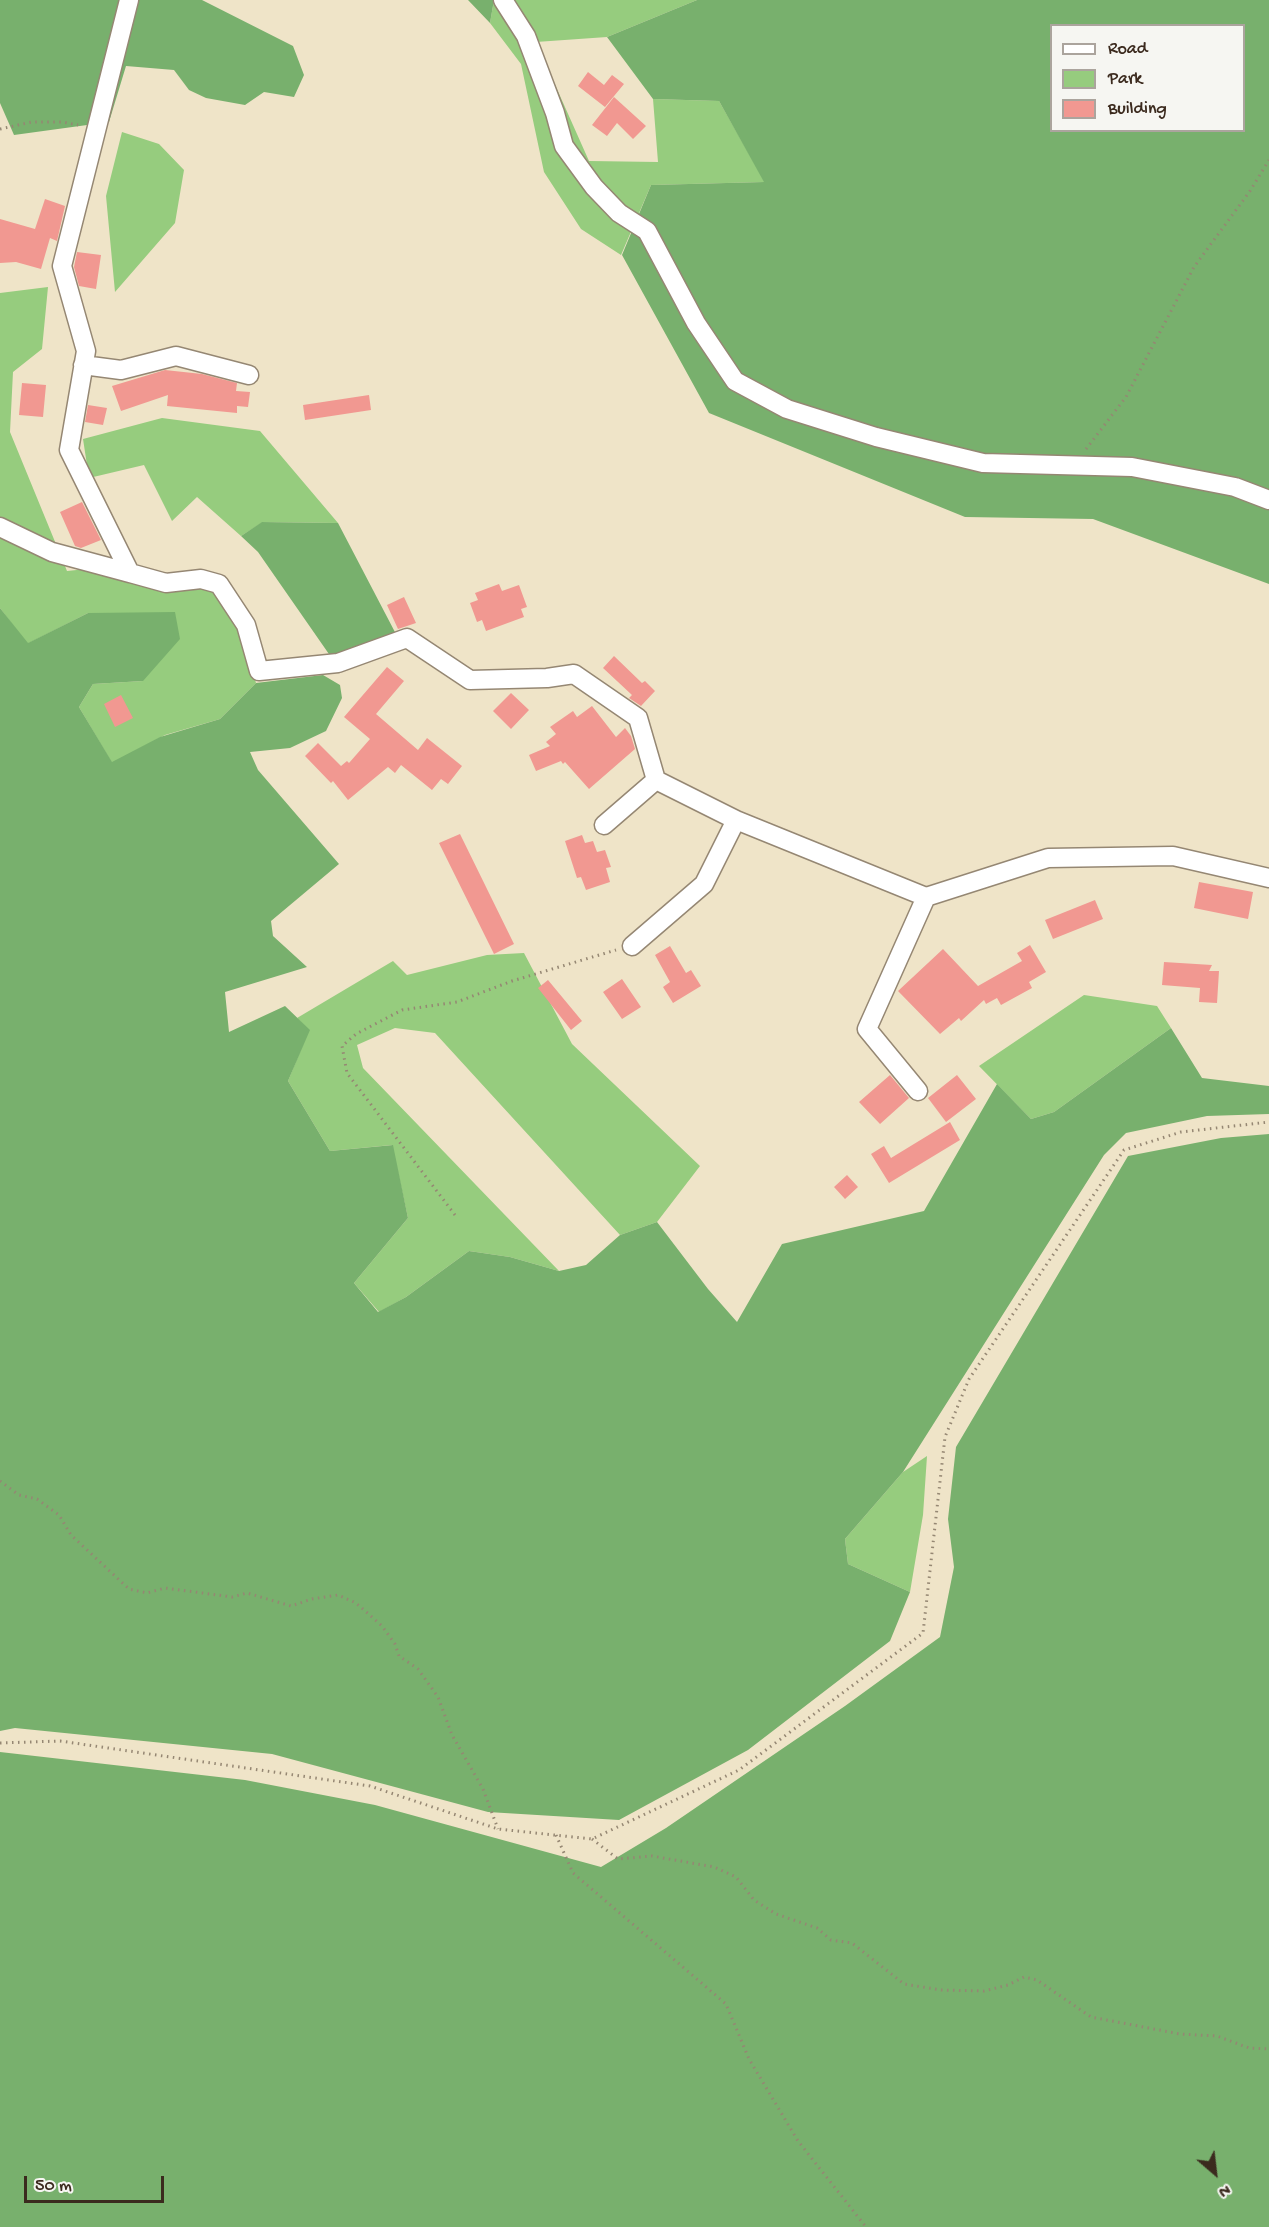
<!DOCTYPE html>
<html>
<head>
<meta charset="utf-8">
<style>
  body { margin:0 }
  #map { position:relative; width:1269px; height:2227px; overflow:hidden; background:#efe4c8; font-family:"Gochi Hand",sans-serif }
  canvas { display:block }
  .legend { position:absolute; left:1050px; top:24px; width:195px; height:108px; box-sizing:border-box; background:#f6f6f2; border:2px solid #aba49d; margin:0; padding:8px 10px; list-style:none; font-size:18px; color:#3b2a1e }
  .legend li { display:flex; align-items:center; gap:12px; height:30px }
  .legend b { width:30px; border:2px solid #aba49d }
  .north { position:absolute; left:1185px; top:2143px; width:60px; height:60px; -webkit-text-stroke:4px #f6f6f2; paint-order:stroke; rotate:152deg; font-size:16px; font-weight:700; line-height:24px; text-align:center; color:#3b2a1e }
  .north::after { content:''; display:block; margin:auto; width:21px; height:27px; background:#3b2a1e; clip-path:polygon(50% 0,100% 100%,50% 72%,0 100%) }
  .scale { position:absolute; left:24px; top:2176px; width:140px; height:27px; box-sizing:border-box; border:3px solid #3b2a1e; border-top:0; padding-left:8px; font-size:18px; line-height:21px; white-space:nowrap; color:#3b2a1e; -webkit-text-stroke:4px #f6f6f2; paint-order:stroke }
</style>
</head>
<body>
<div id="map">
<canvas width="1269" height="2227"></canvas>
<ul class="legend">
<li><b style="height:8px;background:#fff"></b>Road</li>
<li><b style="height:16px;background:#96cc7e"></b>Park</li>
<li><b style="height:16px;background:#f19891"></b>Building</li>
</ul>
<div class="north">N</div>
<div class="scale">50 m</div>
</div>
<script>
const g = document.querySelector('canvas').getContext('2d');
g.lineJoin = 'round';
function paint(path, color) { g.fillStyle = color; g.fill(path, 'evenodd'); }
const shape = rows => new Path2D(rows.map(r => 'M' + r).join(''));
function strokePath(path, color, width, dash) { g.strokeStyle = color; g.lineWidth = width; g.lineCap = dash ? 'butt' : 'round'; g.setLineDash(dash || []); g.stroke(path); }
const green = shape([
  [494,0,697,0,607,37,536,42,589,161,658,162,653,99,719,101,765,182,651,185,621,255,581,229,544,172,521,64,490,23],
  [122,132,159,144,184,170,175,223,115,292,106,196],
  [48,287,42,349,13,372,10,432,67,571,96,568,200,587,220,594,245,645,256,683,220,719,165,735,112,763,79,707,93,684,143,681,88,613,27,644,0,608,0,293],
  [162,418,260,431,338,523,263,522,241,536,197,497,172,521,144,465,89,478,83,439],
  [524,953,572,1044,700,1166,657,1222,620,1235,435,1033,395,1028,357,1045,363,1068,559,1271,510,1257,469,1251,406,1297,379,1312,354,1283,408,1218,392,1145,330,1151,288,1081,309,1030,297,1018,393,961,407,975,487,955],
  [1084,995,1157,1006,1171,1028,1054,1112,1031,1119,979,1066],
  [927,1456,923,1515,910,1592,848,1564,845,1539,903,1472]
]);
const forest = shape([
  [0,0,202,0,293,46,304,75,294,97,264,92,245,105,206,98,189,90,174,70,126,66,109,122,14,135,0,103],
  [468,0,494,0,490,23],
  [697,0,1269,0,1269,584,1093,519,965,517,709,413,622,255,651,185,764,182,719,101,653,99,607,37],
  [1052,26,1244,26,1244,130,1052,130],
  [262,522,338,523,397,636,331,657,258,552,241,536],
  [0,608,28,643,88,613,175,612,180,639,143,681,93,684,79,707,112,762,160,737,220,719,256,683,323,675,340,685,342,698,326,731,290,748,250,752,258,770,339,864,271,921,273,936,307,967,225,992,229,1032,285,1006,310,1030,288,1081,330,1151,393,1145,408,1218,354,1283,378,1312,406,1297,469,1251,510,1257,559,1271,586,1265,620,1235,657,1222,708,1289,737,1322,782,1244,924,1211,997,1084,1031,1119,1054,1112,1171,1028,1202,1078,1269,1086,1269,1114,1207,1116,1126,1133,1104,1155,903,1472,845,1539,848,1564,910,1592,890,1641,748,1750,619,1820,488,1812,272,1754,15,1728,0,1731],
  [1269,1134,1269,2227,0,2227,0,1752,245,1780,375,1805,601,1867,666,1828,845,1706,940,1637,954,1567,948,1519,956,1447,1128,1156,1221,1138]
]);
const building = shape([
  [588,72,604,85,612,75,624,84,605,107,578,86],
  [614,97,646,126,633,139,617,123,607,136,592,125],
  [45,199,65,206,57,241,50,238,41,269,16,262,0,263,0,219,35,229],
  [77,252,101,255,96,289,79,286,74,267],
  [165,370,202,374,237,383,236,391,250,392,248,407,237,406,237,413,167,406,168,395,121,411,112,386],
  [22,383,46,385,43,417,19,415],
  [369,395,371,410,305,420,303,405],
  [88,405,107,408,103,425,85,422],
  [82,502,101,540,81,548,75,546,60,512],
  [499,584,502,591,519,585,527,607,521,609,524,617,486,631,482,620,477,622,470,603,478,600,475,593],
  [404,597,416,623,398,629,387,605],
  [614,656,642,683,645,681,655,691,641,706,629,698,632,695,603,668],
  [387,667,404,681,376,714,418,750,427,738,462,766,448,784,441,779,432,790,401,765,395,773,388,767,348,800,333,781,331,783,305,756,318,743,341,766,347,761,349,763,370,739,344,717],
  [511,693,529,710,511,729,493,711],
  [121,695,133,718,115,727,104,704],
  [592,706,616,737,625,728,631,736,635,749,589,789,565,762,563,764,561,761,536,771,529,755,550,746,546,742,556,734,550,727,573,711,577,717],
  [460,834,514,944,494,954,439,843],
  [582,835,585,843,593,841,597,852,605,850,611,867,606,868,610,882,586,890,581,877,577,878,565,841],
  [1199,882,1253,892,1248,919,1194,908],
  [1095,900,1103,919,1053,939,1045,920],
  [1030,945,1046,972,1029,982,1032,988,1001,1005,997,998,986,1004,984,1000,961,1021,959,1018,940,1034,898,991,943,949,978,986,1022,961,1017,953],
  [670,946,686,973,691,970,701,986,673,1003,663,987,670,982,655,955],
  [1164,962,1212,965,1209,971,1219,971,1217,1003,1199,1002,1200,988,1162,985],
  [622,979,641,1007,622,1019,603,992],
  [548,980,582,1021,571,1030,538,988],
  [890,1075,909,1098,880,1124,859,1102],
  [957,1075,976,1099,946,1122,928,1098],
  [950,1122,960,1140,889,1183,871,1154,884,1146,891,1158],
  [847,1175,858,1187,845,1199,834,1187]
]);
const path = shape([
  [0,129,32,122,63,122,78,125],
  [1086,449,1126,397,1194,267,1250,191,1269,160],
  [455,1215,347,1073,342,1046,356,1034,402,1010,457,1002,512,981,616,950],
  [0,1481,19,1495,37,1499,59,1515,71,1535,129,1589,147,1593,165,1588,232,1597,247,1593,291,1606,312,1599,338,1595,356,1603,382,1626,395,1644,399,1656,418,1669,438,1697,452,1735,483,1789,498,1829],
  [0,1743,60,1741,370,1786,498,1829,592,1839,739,1770,923,1633,945,1437,969,1379,1124,1150,1181,1132,1269,1122],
  [556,1835,573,1873,726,2004,749,2059,798,2141,866,2227],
  [592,1839,618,1859,652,1856,714,1867,736,1877,754,1900,776,1914,817,1928,831,1940,852,1943,904,1984,941,1990,984,1991,1008,1985,1024,1977,1037,1980,1091,2017,1180,2034,1217,2036,1249,2048,1269,2049]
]);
const minor = shape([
  [129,0,62,266,86,351,69,450,130,573,166,583,201,579,219,584,246,625,259,671,338,663,407,638,470,680,547,678,574,674,638,718,656,780,736,820,926,897,1048,858,1173,856,1269,878],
  [503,0,526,36,555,113,564,146,594,187,619,213,647,231,696,323,735,381,787,409,876,437,983,463,1132,467,1235,487,1269,500],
  [83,365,121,370,176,356,249,375],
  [0,527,52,552,130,573],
  [604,825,656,780],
  [632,946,704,884,736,820],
  [918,1091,867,1029,926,897]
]);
paint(green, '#96cc7e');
paint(forest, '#78b06d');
paint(building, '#f19891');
strokePath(minor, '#958773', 21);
strokePath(path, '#958773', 3, [1.5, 4.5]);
strokePath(minor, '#fff', 18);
</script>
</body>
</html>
